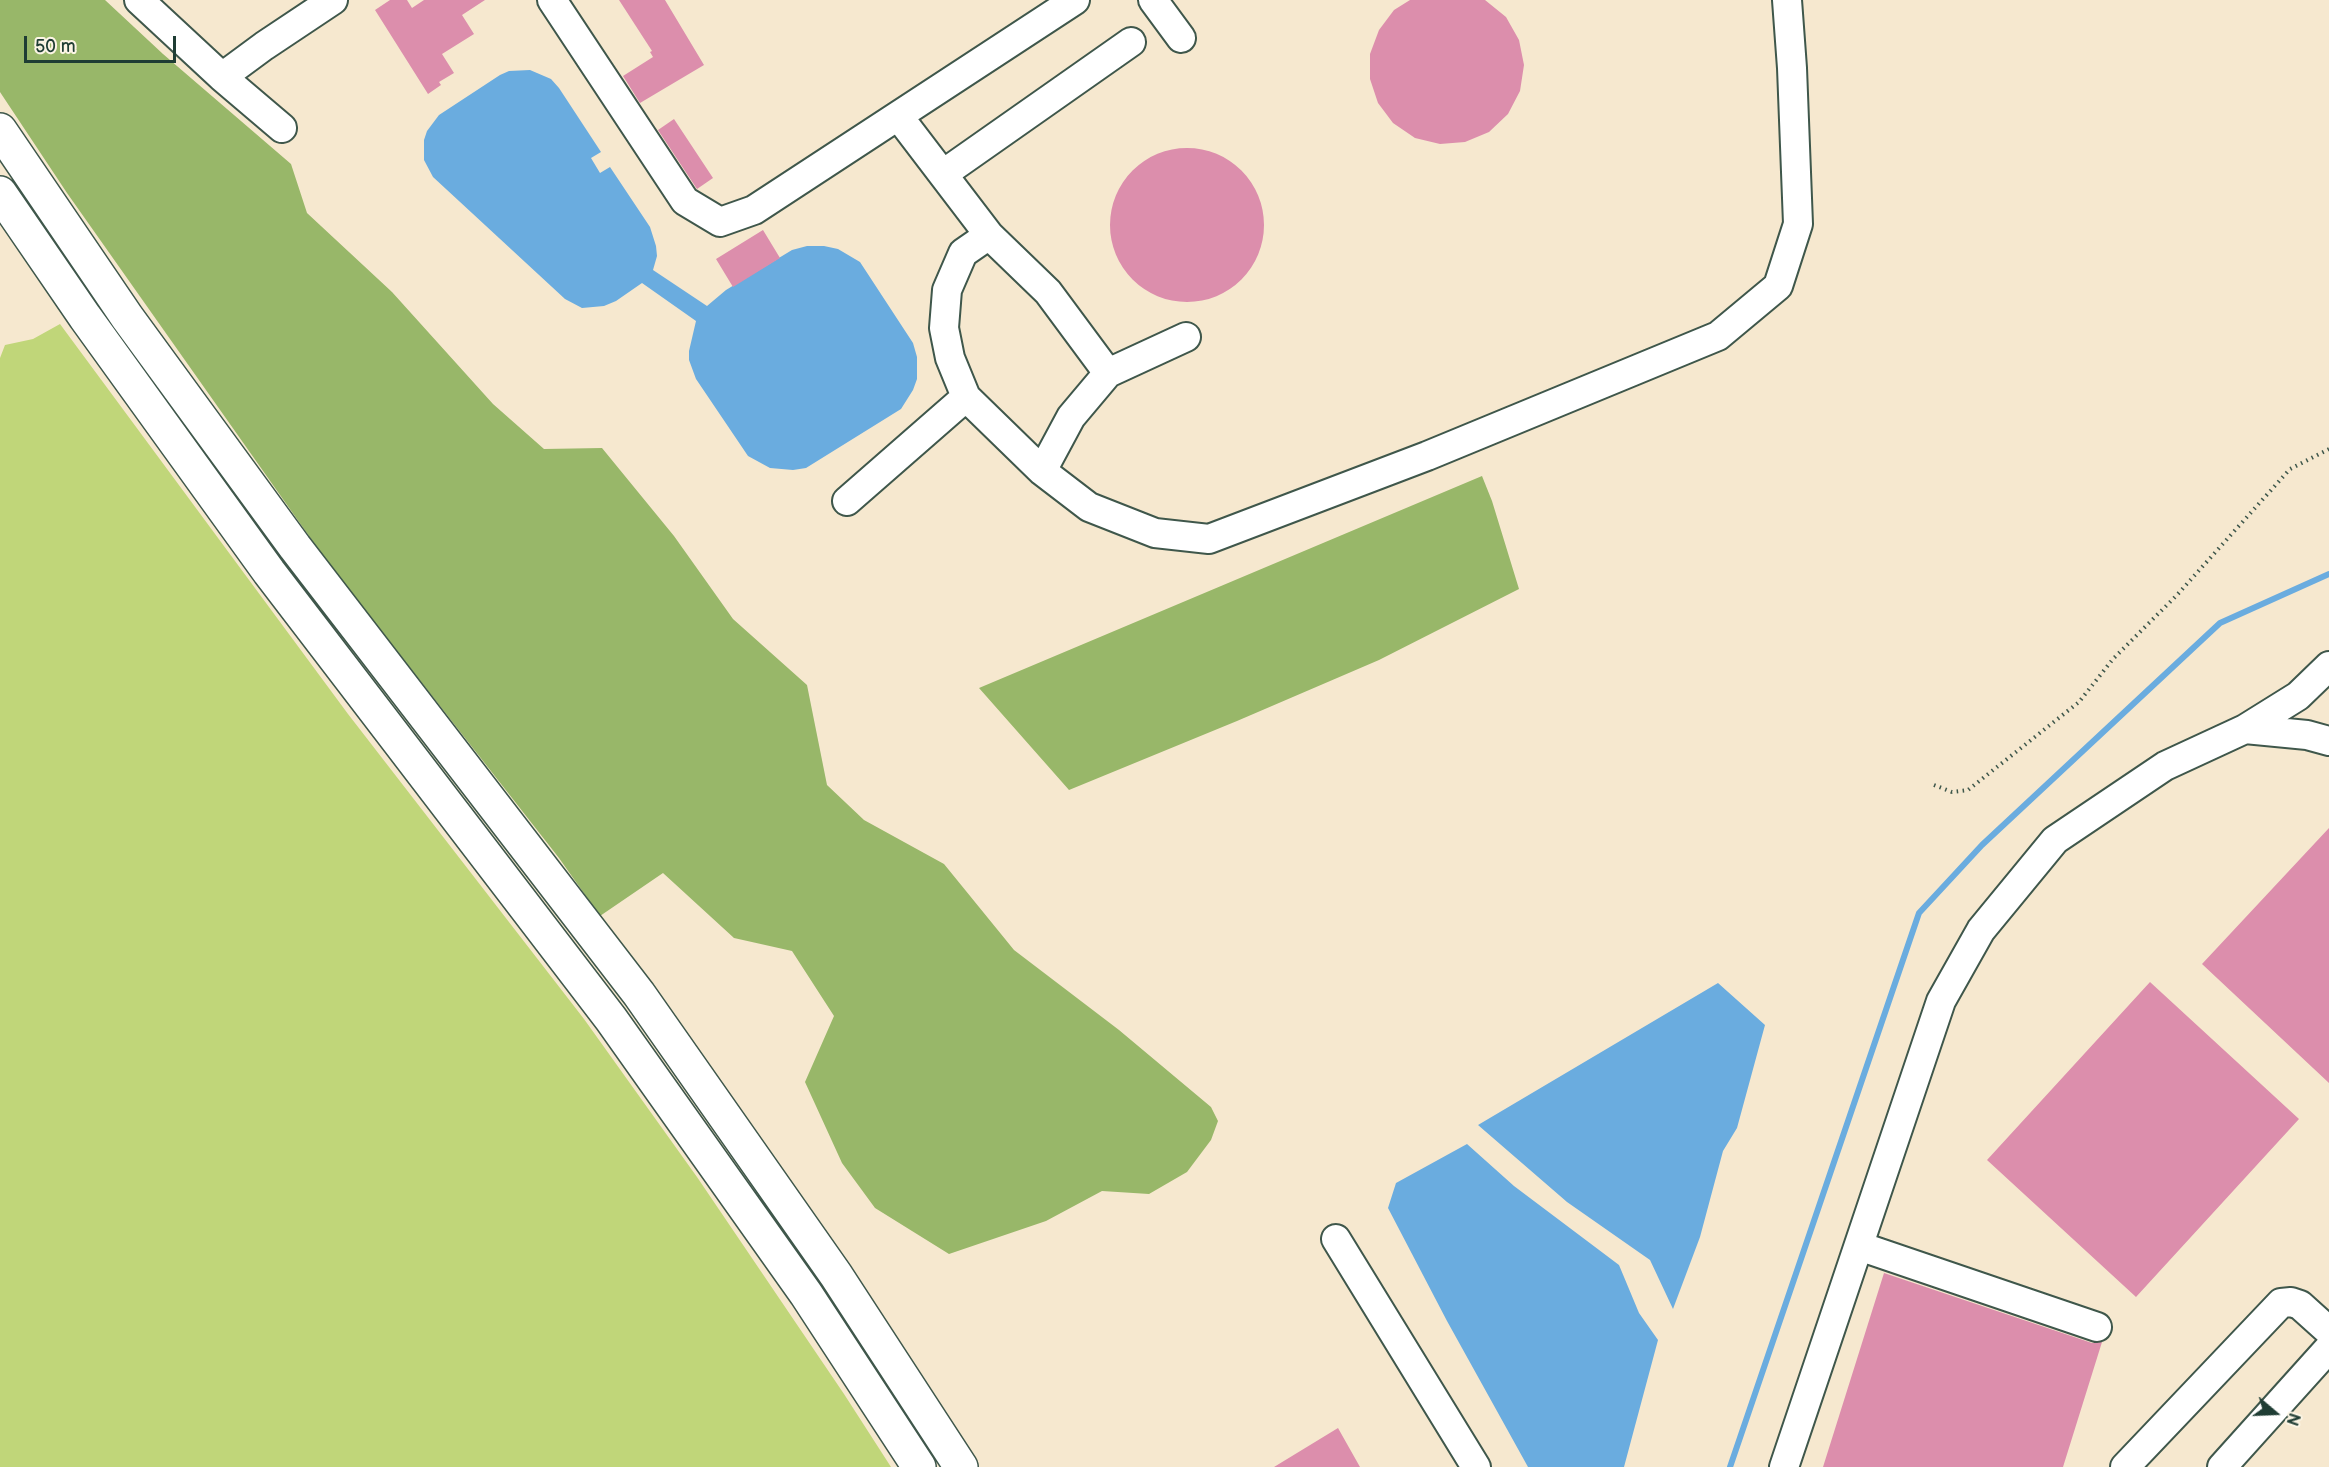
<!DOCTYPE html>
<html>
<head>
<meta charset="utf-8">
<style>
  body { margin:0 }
  #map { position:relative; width:2329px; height:1467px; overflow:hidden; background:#f6e8cf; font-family:"Balsamiq Sans",sans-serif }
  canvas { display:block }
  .north { position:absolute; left:2245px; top:1383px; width:60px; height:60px; -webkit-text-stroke:4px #fcf5e5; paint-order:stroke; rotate:109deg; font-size:16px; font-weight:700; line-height:24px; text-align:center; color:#1f3d34 }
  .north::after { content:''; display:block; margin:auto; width:21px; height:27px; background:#1f3d34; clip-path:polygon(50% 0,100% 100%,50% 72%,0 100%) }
  .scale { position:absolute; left:24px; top:36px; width:152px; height:27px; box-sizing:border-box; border:3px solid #1f3d34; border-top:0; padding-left:8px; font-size:18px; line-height:21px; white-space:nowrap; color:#1f3d34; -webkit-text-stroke:4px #fcf5e5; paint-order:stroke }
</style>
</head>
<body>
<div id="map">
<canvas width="2329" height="1467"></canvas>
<div class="north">N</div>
<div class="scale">50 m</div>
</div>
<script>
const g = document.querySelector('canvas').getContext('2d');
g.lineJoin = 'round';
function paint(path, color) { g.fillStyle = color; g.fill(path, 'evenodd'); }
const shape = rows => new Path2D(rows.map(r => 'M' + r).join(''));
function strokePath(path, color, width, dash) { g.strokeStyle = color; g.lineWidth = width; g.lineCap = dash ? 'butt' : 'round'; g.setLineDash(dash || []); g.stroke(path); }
const green = shape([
  [60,324,348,714,584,1019,697,1177,844,1394,891,1467,0,1467,0,358,5,345,33,339]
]);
const forest = shape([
  [0,0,105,0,163,54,291,164,307,213,392,292,493,404,544,449,602,448,674,536,733,619,807,685,827,785,864,820,944,864,1014,950,1119,1030,1211,1107,1218,1121,1211,1140,1187,1172,1149,1194,1102,1191,1046,1221,949,1254,875,1208,842,1163,805,1082,834,1016,792,951,734,938,663,873,600,916,559,858,328,563,67,193,0,92],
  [1482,476,1492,501,1519,589,1379,660,1237,721,1069,790,979,688]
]);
const water = shape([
  [530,70,551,79,559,88,601,152,591,158,600,173,610,167,650,227,656,246,657,256,653,270,707,306,726,290,792,250,807,246,824,246,838,249,860,262,913,343,917,357,917,379,913,390,901,409,806,468,793,470,770,468,748,456,696,379,689,360,689,351,696,321,642,283,616,301,604,306,582,308,565,299,433,177,424,160,424,140,427,131,439,115,500,75,509,71],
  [1718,983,1765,1025,1737,1128,1723,1151,1700,1237,1673,1309,1650,1260,1567,1202,1478,1125],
  [1467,1144,1514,1186,1619,1265,1639,1313,1658,1340,1624,1467,1528,1467,1447,1321,1388,1208,1396,1183]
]);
const stream = shape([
  [1730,1467,1919,913,1982,845,2220,623,2329,574]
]);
const building = shape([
  [390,0,407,0,412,8,424,0,485,0,462,15,474,34,442,54,454,73,439,82,441,85,428,94,375,10],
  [619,0,665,0,704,65,640,103,623,76,653,57,650,52,652,51],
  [1410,0,1485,0,1506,17,1519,40,1524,65,1520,91,1508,114,1489,132,1465,142,1440,144,1415,138,1393,123,1378,103,1370,79,1370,54,1379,30,1394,10],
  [674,119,713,178,697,189,658,130],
  '1110 225a77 77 0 1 1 154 0a77 77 0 1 1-154 0Z',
  [763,230,780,258,733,287,716,259],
  [2329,828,2329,1083,2202,964],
  [2150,982,2299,1119,2136,1297,1987,1160],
  [1884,1273,2092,1343,2102,1342,2063,1467,1823,1467],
  [1338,1428,1360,1467,1274,1467]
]);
const path = shape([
  [1934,785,1952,792,1968,790,2079,702,2113,659,2177,595,2290,469,2329,449]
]);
const minor = shape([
  [139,0,222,77,264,46,333,0],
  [552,0,685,201,720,222,754,210,1075,0],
  [1153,0,1181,38],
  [222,77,282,128],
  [899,117,989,235,1048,292,1108,373],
  [943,174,1131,42],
  [989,235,963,253,947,290,944,328,950,358,966,397,1042,471,1089,507,1155,533,1209,539,1427,456,1718,336,1778,286,1798,224,1792,68,1787,0],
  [1042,471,1071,417,1108,373,1186,337],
  [847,501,966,397],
  [2245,729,2307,735,2329,741],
  [1336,1239,1476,1467],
  [1859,1246,2097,1327],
  [1784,1467,1941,1001,1981,930,2055,840,2165,766,2245,729,2298,696,2329,666],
  [2125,1467,2281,1303,2291,1302,2300,1305,2329,1331],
  [2222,1467,2329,1348]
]);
const highway = shape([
  [0,130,127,317,295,547,639,994,836,1275,961,1467],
  [0,193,85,317,269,572,611,1019,806,1294,919,1467]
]);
paint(green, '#c0d679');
paint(forest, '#98b769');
paint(water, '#6aacdf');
strokePath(stream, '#6aacdf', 6);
paint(building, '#dc8eac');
strokePath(minor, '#3f574b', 32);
strokePath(highway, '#3f574b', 36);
strokePath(path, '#3f574b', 4, [1.5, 4.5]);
strokePath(minor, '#fff', 28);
strokePath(highway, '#fff', 33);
</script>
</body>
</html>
